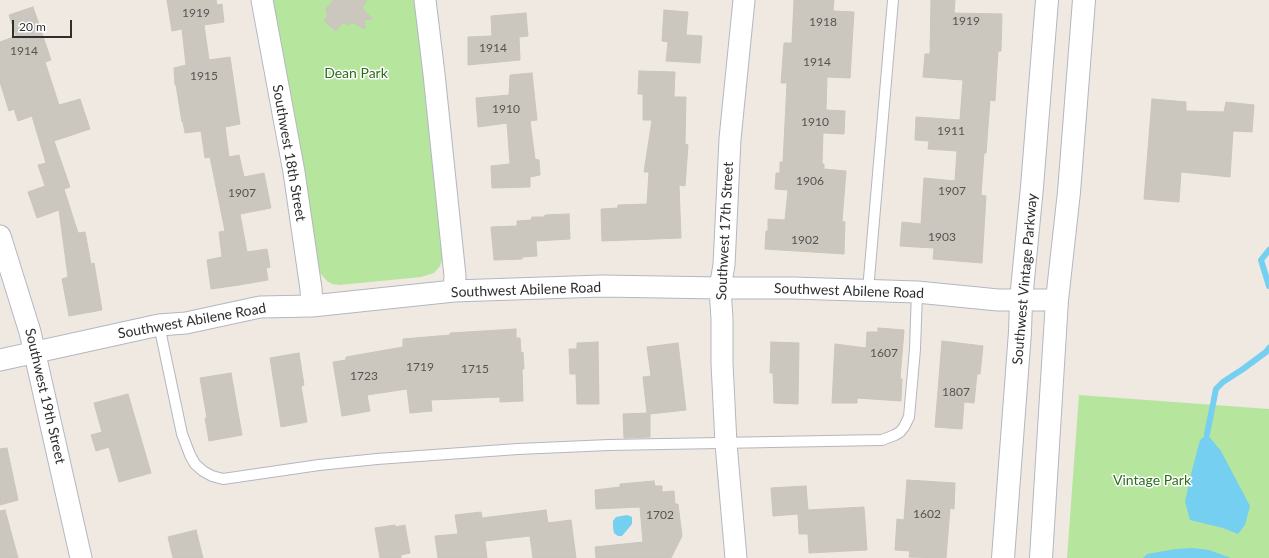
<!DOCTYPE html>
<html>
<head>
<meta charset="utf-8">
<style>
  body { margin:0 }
  #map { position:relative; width:1269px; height:558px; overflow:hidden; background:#efe9e1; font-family:Lato,sans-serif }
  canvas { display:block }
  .scale { position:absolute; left:12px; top:20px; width:60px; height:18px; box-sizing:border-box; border:2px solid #2e2e2e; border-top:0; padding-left:5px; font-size:12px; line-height:14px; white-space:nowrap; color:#2e2e2e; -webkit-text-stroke:3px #fff; paint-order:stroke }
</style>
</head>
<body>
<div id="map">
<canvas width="1269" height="558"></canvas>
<div class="scale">20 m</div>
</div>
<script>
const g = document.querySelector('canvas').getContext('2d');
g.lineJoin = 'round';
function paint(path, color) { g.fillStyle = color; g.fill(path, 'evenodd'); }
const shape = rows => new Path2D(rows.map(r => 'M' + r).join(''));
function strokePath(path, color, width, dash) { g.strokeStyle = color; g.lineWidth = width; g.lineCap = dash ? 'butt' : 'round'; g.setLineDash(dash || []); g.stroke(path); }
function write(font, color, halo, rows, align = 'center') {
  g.font = font + ' Lato,sans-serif'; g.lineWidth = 3; g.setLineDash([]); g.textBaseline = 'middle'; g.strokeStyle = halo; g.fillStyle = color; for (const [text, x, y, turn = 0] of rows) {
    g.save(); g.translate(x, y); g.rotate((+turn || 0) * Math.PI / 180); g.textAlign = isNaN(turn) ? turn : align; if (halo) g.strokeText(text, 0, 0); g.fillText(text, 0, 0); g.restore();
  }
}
const green = shape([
  [273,0,419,0,443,257,440,266,434,273,421,277,339,285,332,284,327,281,320,273],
  [1079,395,1269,409,1269,558,1067,558]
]);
const water = shape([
  [1207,434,1221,451,1250,506,1245,525,1238,534,1223,528,1190,520,1185,502,1192,470,1200,440],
  [627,515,632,517,632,524,622,536,618,536,614,533,613,527,613,521,616,517],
  [1193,548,1209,550,1231,558,1143,558,1147,554,1176,549]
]);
const stream = shape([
  [1269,250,1261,260,1269,286],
  [1207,434,1216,389,1223,382,1243,369,1266,352,1269,348]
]);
const building = shape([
  [167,0,216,0,217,5,222,4,224,22,204,25,209,60,230,57,240,124,225,127,229,157,239,155,244,177,264,173,271,208,240,214,247,252,267,249,270,267,266,268,268,280,239,285,211,289,207,260,222,257,219,232,225,231,210,157,205,158,201,131,185,133,183,122,182,122,176,85,175,85,174,68,186,65,182,29,172,31,167,0],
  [334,0,367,0,362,8,373,19,364,20,365,29,352,22,348,25,343,22,336,31,324,21,328,16,326,14,328,11,325,9,334,0],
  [794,0,834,0,833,11,854,12,850,78,827,77,826,110,845,111,844,134,823,133,822,164,824,164,824,169,846,171,842,221,845,222,844,254,765,249,766,231,768,231,768,219,785,220,788,190,775,189,776,173,780,173,780,162,783,162,787,83,781,83,784,43,792,43,794,0],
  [931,0,955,0,954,13,1002,14,1001,51,998,51,995,101,990,100,986,153,984,153,981,195,986,196,982,263,933,259,934,248,900,246,902,222,921,224,924,178,955,181,957,151,928,149,929,141,915,140,916,117,960,120,963,80,923,77,925,54,930,54,931,0],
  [33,7,51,60,45,62,59,105,80,99,90,129,54,141,70,187,64,189,78,233,85,232,91,264,94,263,102,310,69,316,62,279,68,277,59,210,37,218,28,192,45,186,38,165,46,163,32,116,18,121,14,109,9,111,0,82,0,42,16,36,9,15,33,7],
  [664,10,688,12,686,35,702,36,700,63,666,61,668,42,662,41,664,10],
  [526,13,528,36,519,37,520,60,468,65,468,37,492,36,491,16,526,13],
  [639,71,675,72,674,97,686,97,685,144,688,145,685,186,679,185,681,238,602,241,601,209,618,208,618,205,647,204,649,172,644,172,652,120,643,120,643,94,638,94,639,71],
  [532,73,537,120,530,121,535,159,539,160,540,175,530,177,530,187,492,188,491,166,510,164,507,123,478,127,476,98,509,95,510,75,532,73],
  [1152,99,1186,102,1186,111,1224,112,1226,102,1254,105,1252,132,1233,131,1230,177,1181,172,1179,202,1144,199,1152,99],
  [569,214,570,239,536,241,537,256,522,257,522,259,494,260,491,227,517,226,517,221,531,220,532,217,544,217,545,215,569,214],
  [878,328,904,330,900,379,902,379,901,401,857,398,857,403,832,403,835,344,866,348,867,332,878,332,878,328],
  [516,329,516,338,520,338,521,353,523,352,524,369,522,369,523,401,500,402,500,397,431,400,432,411,410,413,407,389,367,395,370,411,342,416,333,362,346,360,346,357,403,347,403,339,450,335,450,333,516,329],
  [942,341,983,346,980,374,977,374,974,403,964,402,962,429,935,427,942,341],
  [598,342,599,404,577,404,576,374,570,374,569,349,577,349,577,343,598,342],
  [771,342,799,343,798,404,774,403,773,373,770,373,771,342],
  [678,343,686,410,650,414,650,437,624,438,623,414,647,413,643,377,651,376,647,347,678,343],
  [299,353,304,385,301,386,307,422,281,427,270,358,299,353],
  [231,373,242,435,209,441,205,418,207,418,200,378,231,373],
  [128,394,151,473,119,482,109,447,96,451,91,435,102,432,94,403,128,394],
  [7,448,18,500,0,505,0,449,7,448],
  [907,480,955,483,954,509,950,508,946,558,909,557,910,551,895,550,897,519,904,520,907,480],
  [654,481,655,486,662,486,662,492,674,491,675,504,678,504,682,536,671,558,596,558,595,547,643,542,640,507,596,509,595,490,620,487,620,484,654,481],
  [806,486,808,510,864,507,867,550,809,553,808,534,799,534,798,514,773,516,771,488,806,486],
  [5,510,18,558,0,558,0,511,5,510],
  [546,510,548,523,571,520,576,558,533,558,530,536,485,541,487,558,438,558,435,536,458,534,455,515,481,512,482,518,546,510],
  [395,525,395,527,405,525,410,553,401,555,401,558,380,558,375,528,395,525],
  [196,530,203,558,173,558,168,537,196,530]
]);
const lane = shape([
  [868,290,893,0],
  [159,325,182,434,190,455,195,464,203,471,212,476,223,479,319,465,377,459,518,449,609,445,882,440,895,435,900,432,904,427,909,417,915,349,917,292]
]);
const street = shape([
  [262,0,294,172,311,289,312,306],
  [425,0,434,74,455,276,454,291],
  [0,236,30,332,81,558],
  [0,360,159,325,186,323,260,307,312,306,454,291,602,286,720,288,793,288,917,292,998,300,1057,300],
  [736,558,726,444,722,363,722,319,720,288,724,265,730,139,744,0]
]);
const secondary = shape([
  [1003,558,1020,332,1021,300,1032,187,1047,0],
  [1041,558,1057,300,1069,192,1084,0]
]);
const numberNames = [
  ["1919",196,13],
  ["1919",966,21],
  ["1918",823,22],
  ["1914",493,48],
  ["1914",24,51],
  ["1914",817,62],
  ["1915",204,76],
  ["1910",506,109],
  ["1910",815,122],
  ["1911",951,131],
  ["1906",810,181],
  ["1907",952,191],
  ["1907",242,193],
  ["1903",942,237],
  ["1902",805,240],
  ["1607",884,353],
  ["1719",420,367],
  ["1715",475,369],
  ["1723",364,376],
  ["1807",956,392],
  ["1602",927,514],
  ["1702",660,515]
];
const parkNames = [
  ["Dean Park",356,73],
  ["Vintage Park",1152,480]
];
const streetNames = [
  ["Southwest 18th Street",289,153,80],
  ["Southwest 17th Street",725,231,-87],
  ["Southwest Vintage Parkway",1025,279,-85],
  ["Southwest Abilene Road",526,290,-2],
  ["Southwest Abilene Road",849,291,2],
  ["Southwest Abilene Road",192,321,-10],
  ["Southwest 19th Street",45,396,77]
];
paint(green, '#b6e59e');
paint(water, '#75cff0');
strokePath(stream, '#75cff0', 6);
paint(building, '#cbc7bf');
strokePath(building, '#cbc5ba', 1);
strokePath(lane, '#b4b7c1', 12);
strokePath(street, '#b4b7c1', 23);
strokePath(secondary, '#b4b7c1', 24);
strokePath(lane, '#fff', 10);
strokePath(street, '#fff', 21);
strokePath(secondary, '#fff', 22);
write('12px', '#555452', null, numberNames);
write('14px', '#2c6e1b', '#fff', parkNames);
write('14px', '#2e2e2e', '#fff', streetNames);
</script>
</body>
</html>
